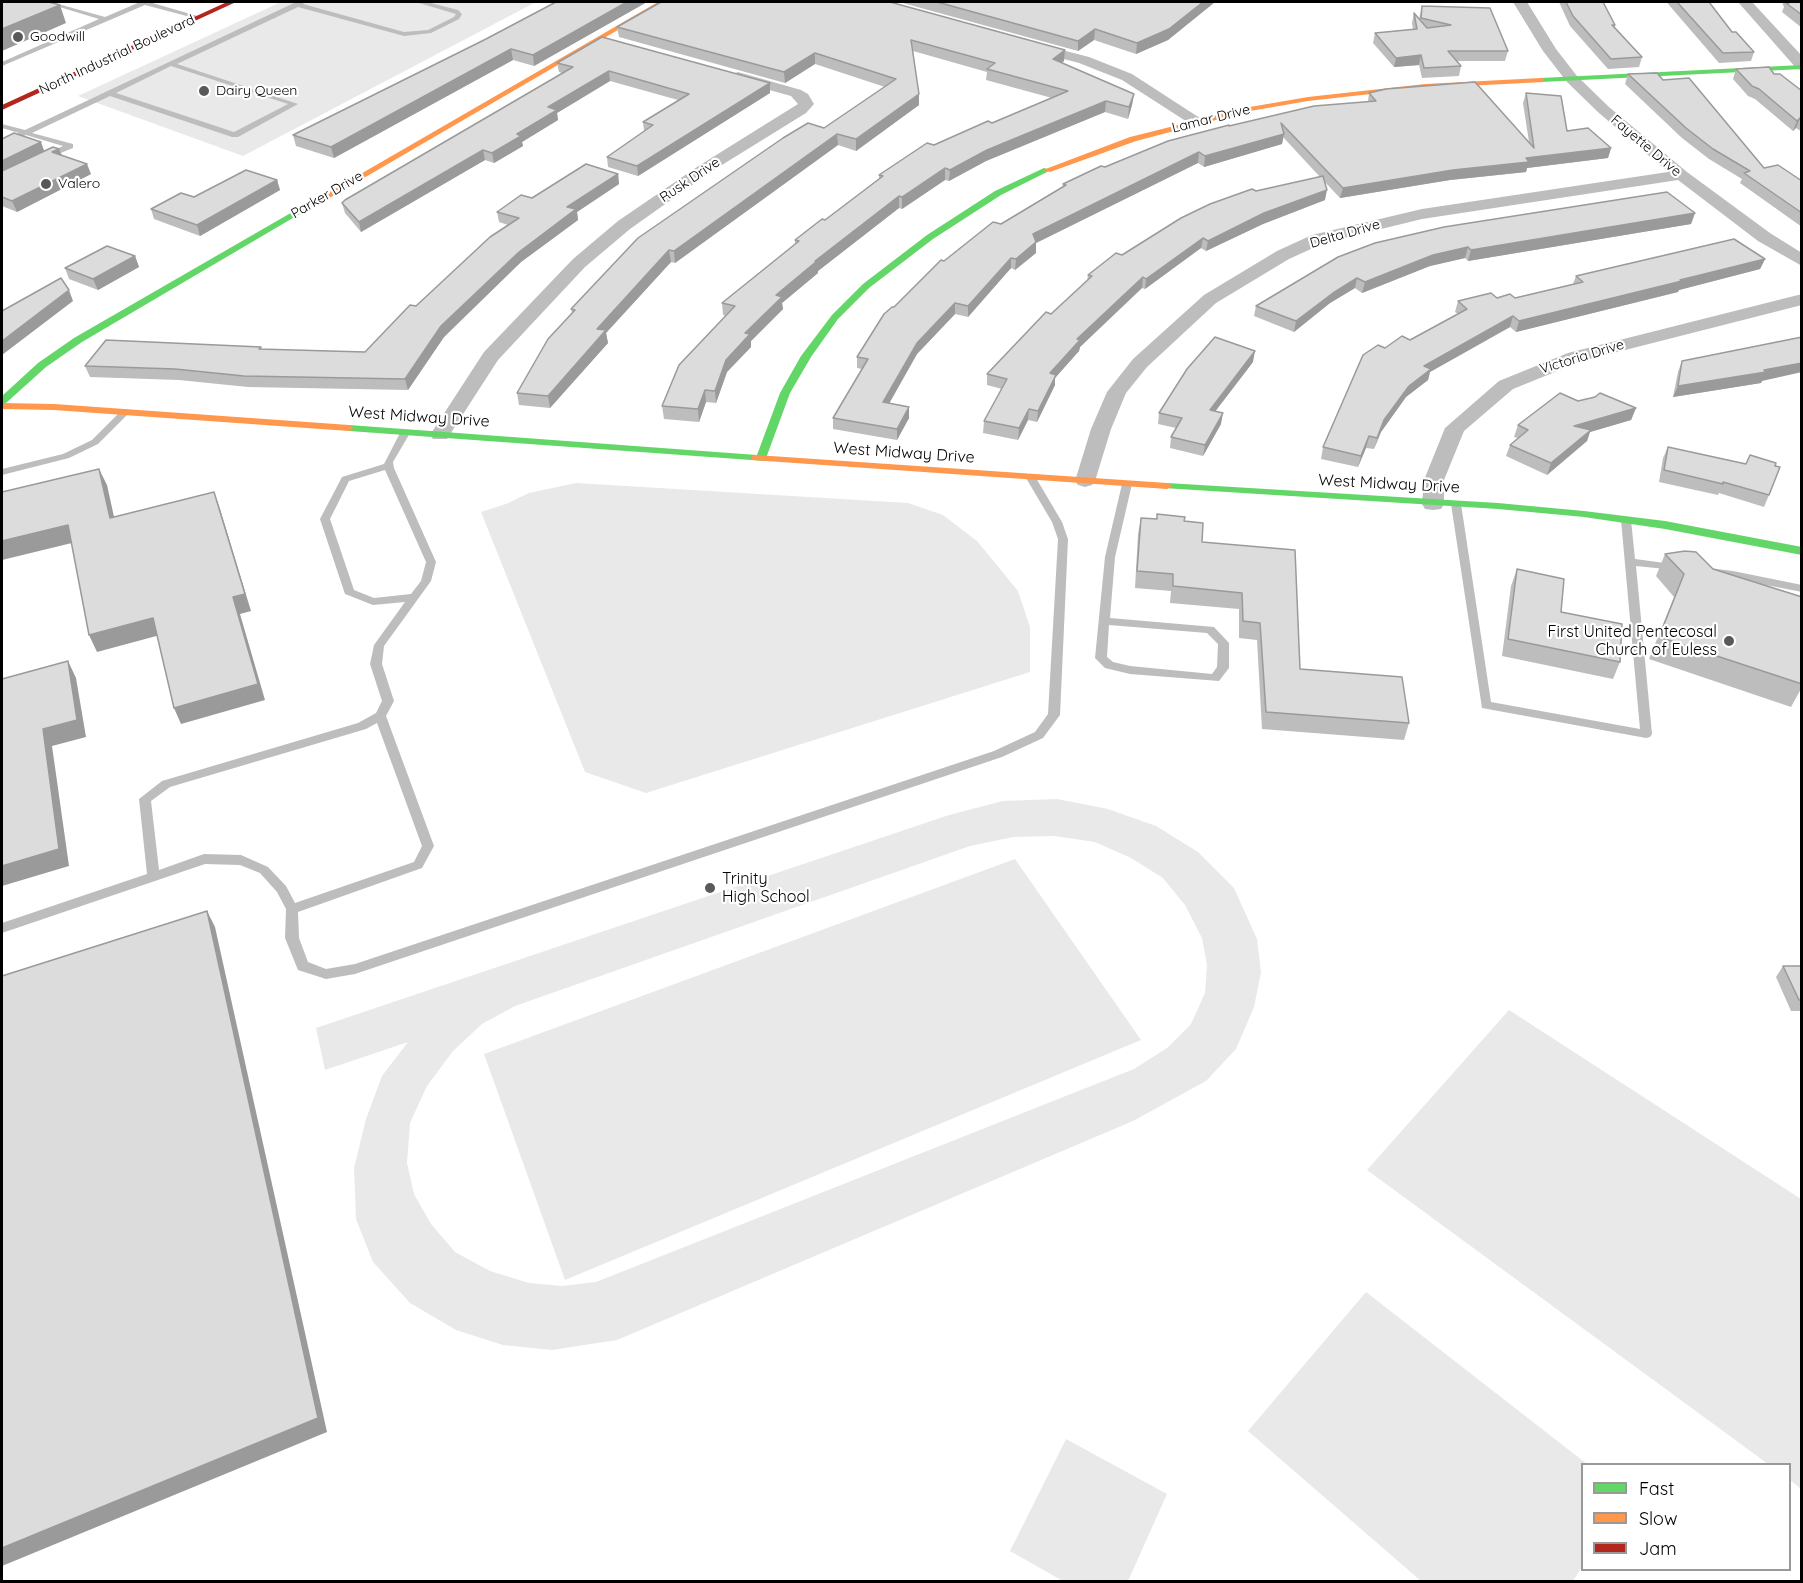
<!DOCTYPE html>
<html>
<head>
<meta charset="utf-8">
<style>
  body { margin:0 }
  #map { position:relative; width:1803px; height:1583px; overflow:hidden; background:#fff; font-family:Quicksand,sans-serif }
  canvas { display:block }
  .frame { position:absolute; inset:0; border:3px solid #000; pointer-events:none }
  .legend { position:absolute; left:1581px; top:1463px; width:210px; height:108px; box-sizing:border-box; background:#fff; border:2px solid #999; margin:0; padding:8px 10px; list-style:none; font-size:18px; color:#000 }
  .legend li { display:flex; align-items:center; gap:12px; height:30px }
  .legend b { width:30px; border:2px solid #999 }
</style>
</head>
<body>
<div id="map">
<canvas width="1803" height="1583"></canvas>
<div class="frame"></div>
<ul class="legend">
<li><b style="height:8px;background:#63d668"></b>Fast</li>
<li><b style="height:8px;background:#ff974d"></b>Slow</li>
<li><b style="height:8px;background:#b3261e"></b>Jam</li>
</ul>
</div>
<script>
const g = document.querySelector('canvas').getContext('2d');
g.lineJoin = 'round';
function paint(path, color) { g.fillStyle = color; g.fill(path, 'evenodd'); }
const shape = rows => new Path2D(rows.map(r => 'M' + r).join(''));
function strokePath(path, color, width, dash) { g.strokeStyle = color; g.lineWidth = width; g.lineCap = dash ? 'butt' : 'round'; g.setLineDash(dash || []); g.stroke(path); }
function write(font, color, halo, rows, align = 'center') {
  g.font = font + ' Quicksand,sans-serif'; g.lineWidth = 4.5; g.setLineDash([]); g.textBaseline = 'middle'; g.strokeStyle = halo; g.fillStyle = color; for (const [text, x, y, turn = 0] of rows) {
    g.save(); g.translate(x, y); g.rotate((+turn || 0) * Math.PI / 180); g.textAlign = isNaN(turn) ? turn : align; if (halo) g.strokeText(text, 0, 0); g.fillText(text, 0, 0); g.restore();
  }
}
const green = shape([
  [281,2,536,2,243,156,78,96],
  [576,483,908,503,943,515,977,541,1018,591,1030,627,1030,672,646,793,585,772,481,512,506,504,529,493],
  [1057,799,1108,809,1156,826,1198,852,1234,888,1257,939,1261,972,1254,1007,1236,1049,1206,1081,1133,1121,617,1340,552,1350,503,1345,456,1330,410,1303,373,1262,356,1219,354,1168,366,1119,382,1076,408,1042,325,1070,316,1028,949,815,1003,801],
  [1055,836,1095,842,1131,858,1163,878,1185,905,1202,938,1207,965,1205,993,1191,1024,1167,1048,1134,1069,596,1282,562,1286,529,1283,490,1271,455,1252,431,1224,414,1194,407,1163,410,1123,427,1086,453,1051,482,1024,515,1006,970,846,1013,837],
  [1015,859,1141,1040,565,1280,484,1054],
  [1509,1010,1801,1199,1801,1489,1790,1480,1790,1464,1768,1464,1367,1170],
  [1366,1292,1587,1464,1582,1464,1582,1567,1573,1581,1421,1581,1248,1431],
  [1066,1439,1167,1494,1128,1581,1063,1581,1010,1551]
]);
const lane = shape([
  [43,2,51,2,105,17,140,2,149,2,201,17,198,19,145,5,2,66,2,62,99,19,43,2],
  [305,2,303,4,404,32,428,30,454,17,456,14,419,3,418,2,427,2,458,10,462,14,459,19,431,33,404,36,298,7,177,64,298,104,238,137,232,137,110,96,32,133,73,144,73,148,46,159,42,157,43,155,63,146,26,135,2,146,2,141,19,133,2,128,2,124,25,130,294,3,305,2],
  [171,66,288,104,234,132,116,93,171,66],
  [125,409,128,410,128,414,98,444,69,458,2,475,2,469,63,454,92,440,122,410,125,409],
  [405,430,410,433,393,462,394,468,436,562,431,581,384,646,382,664,394,701,386,716,434,846,422,868,298,912,299,938,308,962,326,969,355,964,994,751,1035,732,1048,714,1058,539,1052,522,1026,478,1031,475,1036,478,1062,522,1068,539,1060,715,1043,738,1002,757,355,974,326,979,298,970,285,938,286,909,277,892,260,873,240,865,205,864,2,933,2,923,147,874,139,799,162,781,358,723,376,713,382,701,370,664,374,645,405,602,373,605,345,594,320,519,342,477,384,464,400,433,405,430],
  [385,470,426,562,421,581,411,594,374,598,354,590,330,519,349,481,385,470],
  [377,723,422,846,414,862,295,903,286,886,268,867,241,855,204,854,159,870,151,801,170,787,366,729,377,723],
  [1127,481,1132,484,1115,557,1110,618,1214,627,1229,643,1229,668,1219,681,1130,674,1105,668,1095,658,1105,557,1122,484,1127,481],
  [1109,625,1207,633,1218,644,1217,667,1212,674,1130,666,1113,662,1107,657,1109,625],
  [1456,501,1461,504,1491,702,1640,729,1621,520,1622,518,1630,518,1631,520,1635,559,1680,565,1681,567,1680,569,1676,570,1636,566,1652,734,1650,737,1646,738,1482,708,1451,504,1456,501],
  [1709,568,1733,571,1802,585,1802,592,1705,573,1704,571,1709,568]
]);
const street = shape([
  [1513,2,1527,2,1556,49,1577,76,1609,107,1687,172,1770,233,1802,253,1802,266,1758,241,1678,180,1422,219,1324,243,1289,259,1216,303,1147,367,1126,393,1111,429,1095,481,1092,485,1085,487,1078,485,1075,481,1091,429,1107,392,1133,359,1204,295,1277,251,1312,235,1422,209,1668,172,1599,113,1567,82,1543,51,1513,2],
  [1738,2,1752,2,1802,56,1802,70,1797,69,1738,2],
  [1031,42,1089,57,1132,74,1206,122,1204,125,1192,125,1122,80,1079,63,1026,49,1024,46,1026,43,1031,42],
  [738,72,801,90,808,94,814,104,806,113,709,173,630,229,585,267,498,360,447,439,433,439,430,435,484,352,573,259,618,221,697,167,798,104,791,96,733,80,730,77,733,74,738,72],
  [1802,294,1802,305,1582,361,1513,389,1464,431,1444,480,1444,504,1441,509,1433,510,1425,509,1422,504,1424,480,1445,428,1499,381,1568,353,1802,294]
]);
const fast = shape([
  [1802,65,1802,69,1541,82,1537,80,1541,78,1802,65],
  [1044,168,1051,170,1001,195,933,239,869,288,838,319,811,357,790,393,765,461,349,431,344,428,349,425,757,455,780,393,801,356,832,315,863,284,927,235,995,191,1044,168],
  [308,203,315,205,82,342,46,367,6,403,2,404,2,396,38,363,74,338,308,203],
  [1167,483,1498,503,1584,511,1665,521,1802,547,1802,555,1665,529,1584,517,1498,509,1163,488,1161,486,1167,483]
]);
const slow = shape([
  [658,2,666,2,314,207,307,205,658,2],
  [1541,78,1544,78,1544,82,1425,88,1308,101,1250,111,1136,141,1050,172,1043,170,1130,137,1250,107,1308,97,1425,84,1541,78],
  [2,403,54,404,349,425,354,428,349,431,54,410,2,409,2,403],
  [756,455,1167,483,1173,486,1167,489,752,460,752,456,756,455]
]);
const jam = shape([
  [227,2,236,2,2,110,2,105,227,2]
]);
const wall = shape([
  [556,2,647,2,534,66,513,60,334,158,296,146,293,135,486,39],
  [661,2,1065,50,1064,61,1062,63,1134,94,1132,105,1128,119,1105,112,986,161,949,181,945,180,902,209,899,208,818,271,818,273,782,303,783,309,751,341,751,347,727,372,716,403,706,402,699,422,664,419,662,406,726,316,723,315,722,303,795,244,795,240,825,220,879,179,879,175,934,145,992,123,1052,98,986,80,987,72,913,51,919,94,919,105,856,151,838,145,675,263,671,262,606,333,608,343,550,408,519,405,517,393,572,313,571,309,824,128,885,87,815,64,785,83,619,37,617,27],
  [899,2,1215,2,1168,40,1136,54,1094,40,1078,51],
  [1559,2,1603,2,1615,25,1615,27,1642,57,1639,67,1608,69,1570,26],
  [1667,2,1709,2,1732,32,1754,52,1751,61,1719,63,1669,5],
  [1782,2,1802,2,1802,28,1782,12,1784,7],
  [1422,6,1508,51,1505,61,1457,61,1461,66,1459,76,1422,78,1419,65,1394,67,1373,43,1375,33,1413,29,1412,23,1414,13,1419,19],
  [557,63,770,93,638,176,608,167,607,157,644,131,643,122,678,100,610,81,557,113,558,120,522,142,523,146,494,163,485,160,361,232,345,213,342,203,562,73,559,72],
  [1736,69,1774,74,1802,91,1802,132,1796,128,1793,131,1755,99,1748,96,1733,79],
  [1628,74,1663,80,1764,168,1802,181,1802,227,1740,183,1742,179,1709,159,1682,138,1625,84],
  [1369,93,1529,142,1523,103,1526,93,1567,131,1611,148,1608,158,1527,168,1526,172,1450,180,1340,198,1324,181,1325,200,1263,224,1206,251,1201,248,1145,289,1142,288,1080,347,1079,351,1055,378,1055,385,1037,422,1028,420,1018,440,983,433,984,421,1002,389,987,385,987,374,1087,281,1088,275,1122,255,1256,191,1320,177,1283,137,1282,144,1204,167,1198,163,1036,243,1036,253,1015,270,1011,268,968,317,955,314,917,354,889,404,909,418,897,440,833,429,833,418,862,369,857,368,857,357,894,307,944,261,1001,224,1062,188,1063,184,1105,167,1229,126,1368,101],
  [2,139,44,151,59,149,62,155,91,174,17,212,2,206],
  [618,174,619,184,577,212,578,220,521,262,444,337,408,390,248,387,179,380,90,377,85,366,261,347,262,349,365,352,508,225,499,222,497,212,532,198],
  [277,180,280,190,200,236,154,219,151,209,194,197],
  [1695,213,1691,224,1468,261,1465,258,1430,266,1362,293,1355,288,1330,303,1294,332,1254,316,1256,306,1444,227],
  [135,256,139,267,98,290,69,279,65,268],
  [1765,259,1760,269,1679,290,1678,292,1516,332,1510,327,1430,372,1428,380,1406,397,1381,432,1374,449,1366,448,1358,467,1321,459,1323,447,1385,348,1410,340,1458,314,1455,312,1458,301,1497,298,1515,298,1573,284,1576,276],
  [1682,361,1762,381,1761,383,1673,397,1678,372],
  [1253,362,1215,411,1221,424,1203,456,1170,448,1171,437,1176,428,1158,424,1159,413],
  [1578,401,1636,408,1631,420,1590,432,1587,441,1547,475,1506,456,1510,445,1518,438,1514,437,1518,425],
  [1668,447,1746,464,1775,466,1769,495,1764,507,1719,493,1718,495,1659,482,1663,458],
  [1141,518,1184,521,1202,542,1295,550,1300,669,1409,723,1404,740,1262,729,1257,640,1239,638,1239,609,1170,603,1171,591,1135,588,1138,534],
  [1665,554,1802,597,1802,687,1791,707,1649,659,1674,597,1656,576],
  [1517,569,1561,612,1620,662,1613,679,1502,656,1511,586],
  [1783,966,1802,966,1802,1011,1791,1011,1776,977]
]);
const shadedWall = shape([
  [627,2,647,2,534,66,533,55],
  [1203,2,1215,2,1168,40,1136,54,1137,43],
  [60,5,66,23,2,51,2,29],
  [1095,29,1094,40,1078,51,1078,41],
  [511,49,513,60,334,158,331,147],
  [1065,50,1064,61,1052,70,1053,59],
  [815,53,815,64,785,83,784,72],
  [1421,55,1419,65,1394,67,1396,58],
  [609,71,610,81,557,113,558,120,522,142,523,146,494,163,492,153,548,107],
  [770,83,770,93,638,176,637,166],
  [919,94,919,105,856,151,856,139],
  [1134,94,1132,105,1128,119,1129,107],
  [1106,101,1105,112,986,161,949,181,950,170,987,150],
  [1800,118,1796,128,1793,131,1797,121],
  [837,134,838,145,675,263,674,251],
  [1284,134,1282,144,1204,167,1205,156],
  [41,142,45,153,2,174,2,161],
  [1611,148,1608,158,1527,168,1526,172,1450,180,1340,198,1343,188,1526,158],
  [59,149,63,159,52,152],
  [483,150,485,160,361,232,359,222],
  [1199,152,1198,163,1036,243,1036,253,1015,270,1016,259,1033,234],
  [87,164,91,174,17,212,12,201],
  [945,168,945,180,902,209,902,197],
  [618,174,619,184,577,212,578,220,521,262,444,337,408,390,405,379,441,326,567,207],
  [277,180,280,190,200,236,197,225],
  [1327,190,1325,200,1263,224,1206,251,1208,241,1264,213],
  [899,196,899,208,818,271,818,273,782,303,783,309,751,341,751,347,727,372,716,403,715,391,726,360,745,333,776,295,815,261],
  [1695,213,1691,224,1468,261,1471,250],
  [1203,238,1201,248,1145,289,1146,279],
  [1468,247,1465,258,1430,266,1362,293,1365,282,1433,255],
  [669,250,671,262,606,333,608,343,550,408,548,396,597,329],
  [135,256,139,267,98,290,93,279],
  [1011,258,1011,268,968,317,968,306],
  [1765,259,1760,269,1679,290,1678,292,1516,332,1519,321],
  [1143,277,1142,288,1080,347,1079,351,1055,378,1055,385,1037,422,1038,411,1050,373,1077,339],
  [1357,278,1355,288,1330,303,1294,332,1296,321,1333,293],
  [69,290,73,301,2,355,2,341],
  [955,303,955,314,917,354,883,414,883,402,917,343],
  [1513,316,1510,327,1430,372,1428,380,1406,397,1381,432,1374,449,1384,420,1424,366],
  [1255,351,1253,362,1208,421,1210,410],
  [1802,363,1802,372,1762,381,1761,383,1673,397,1678,386,1764,370],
  [705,390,706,402,699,422,698,409],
  [909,407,909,418,897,440,897,429],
  [1636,408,1631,420,1590,432,1587,441,1547,475,1551,463,1574,426],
  [1029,409,1028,420,1018,440,1019,428],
  [1223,413,1221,424,1203,456,1205,445],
  [1369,436,1366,448,1358,467,1361,456],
  [99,469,107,485,118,535,110,518],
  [214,492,220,509,251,611,240,614,265,700,181,724,174,708,233,597],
  [68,525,76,542,2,560,2,541],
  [153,618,160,635,97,652,89,635],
  [68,661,76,678,86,737,52,746,69,866,2,886,2,866,43,729],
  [207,911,215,927,327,1432,2,1566,2,1548]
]);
const building = shape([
  [2,2,49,2,60,5,2,29,2,2],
  [556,2,627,2,533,55,511,49,331,147,293,135,486,39,556,2],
  [661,2,890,2,1065,50,1053,59,1134,94,1129,107,1106,101,987,150,950,170,945,168,902,197,899,196,815,261,817,261,776,295,782,297,745,333,750,334,726,360,715,391,705,390,698,409,662,406,679,365,735,306,722,303,799,241,795,240,822,219,825,220,883,176,879,175,927,143,934,145,988,121,992,123,1068,91,987,69,995,63,911,40,919,94,856,139,837,134,674,251,669,250,597,329,606,330,548,396,517,393,548,339,575,310,571,309,638,238,783,138,808,123,824,128,896,79,815,53,784,72,617,27,661,2],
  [937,2,1203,2,1169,29,1137,43,1095,29,1078,41,937,2],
  [1566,2,1603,2,1615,25,1612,25,1642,57,1611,59,1573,16,1566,2],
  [1677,2,1709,2,1732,32,1736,32,1754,52,1723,53,1677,2],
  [1789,2,1802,2,1802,15,1786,3,1789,3,1789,2],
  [1422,6,1490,8,1508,51,1448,51,1461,66,1424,68,1421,55,1396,58,1375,33,1417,29,1414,13,1427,28,1451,25,1421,18,1422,6],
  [602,37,770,83,637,166,607,157,653,125,643,122,689,94,609,71,548,107,557,110,517,134,521,136,492,153,483,150,359,222,342,203,345,200,573,67,557,63,602,37],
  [1769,67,1774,74,1780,74,1802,91,1802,119,1800,118,1797,121,1759,89,1752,86,1736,69,1769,67],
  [1657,73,1663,80,1689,78,1764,168,1778,165,1802,181,1802,213,1744,173,1750,171,1713,149,1686,128,1628,74,1657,73],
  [1475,82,1534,148,1526,93,1561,96,1567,131,1588,128,1611,148,1526,158,1529,162,1453,170,1343,188,1281,123,1284,134,1205,156,1199,152,1033,234,1036,242,1016,259,1011,258,968,306,955,303,917,343,883,402,909,407,897,429,833,418,868,359,857,357,884,314,892,307,894,307,941,260,944,261,993,222,1001,224,1066,185,1063,184,1101,166,1105,167,1168,141,1229,125,1229,126,1314,106,1376,101,1369,93,1386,89,1475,82],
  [14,133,41,142,2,161,2,139,14,133],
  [53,147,59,149,52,152,87,164,12,201,2,197,2,171,53,147],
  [586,164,618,174,567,207,576,209,519,252,441,326,405,379,244,376,175,369,85,366,106,340,261,347,259,349,365,352,410,305,416,306,490,237,519,218,497,212,521,195,532,198,586,164],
  [246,170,277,180,197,225,151,209,181,193,194,197,246,170],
  [1323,176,1327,190,1264,213,1208,241,1203,238,1146,279,1143,277,1077,339,1080,340,1050,373,1056,375,1038,411,1029,409,1019,428,984,421,1007,379,987,374,1046,312,1051,314,1092,276,1088,275,1116,253,1122,255,1181,218,1210,204,1252,189,1256,191,1323,176],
  [1667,192,1695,213,1471,250,1468,247,1433,255,1365,282,1357,278,1333,293,1296,321,1256,306,1338,257,1375,243,1444,227,1667,192],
  [1734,239,1765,259,1680,280,1682,281,1519,321,1513,316,1424,366,1431,369,1409,386,1384,420,1377,438,1369,436,1361,456,1323,447,1363,355,1378,345,1385,348,1402,336,1410,340,1467,309,1458,301,1491,293,1497,298,1510,294,1515,298,1583,282,1576,276,1734,239],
  [107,246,135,256,93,279,65,268,107,246],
  [61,278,69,290,2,341,2,311,61,278],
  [1215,337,1255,351,1210,410,1223,413,1205,445,1171,437,1182,418,1159,413,1187,369,1215,337],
  [1802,337,1802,363,1764,370,1766,372,1678,386,1682,361,1802,337],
  [1560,393,1578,401,1595,397,1600,393,1636,408,1574,426,1591,430,1551,463,1510,445,1528,430,1518,425,1560,393],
  [1668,447,1746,464,1750,455,1776,463,1775,466,1780,467,1769,495,1723,482,1723,484,1664,470,1668,447],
  [99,469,110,518,214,492,245,594,233,597,258,684,174,708,153,618,89,635,68,525,2,541,2,492,99,469],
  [1157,514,1185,517,1184,521,1203,523,1202,542,1295,550,1300,669,1402,677,1409,723,1266,712,1260,623,1243,621,1242,593,1173,586,1173,574,1137,571,1141,518,1157,519,1157,514],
  [1685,551,1696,552,1713,569,1802,597,1802,684,1659,637,1684,574,1665,554,1685,551],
  [1517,569,1564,579,1561,612,1622,624,1620,662,1508,639,1517,569],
  [68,661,77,720,43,729,59,849,2,866,2,679,68,661],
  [207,911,318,1418,2,1548,2,976,207,911],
  [1783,966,1802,966,1802,1000,1799,1000,1783,966]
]);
const markers = [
  [18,37,6,"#595959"],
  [204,91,6,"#595959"],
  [46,184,6,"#595959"],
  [1729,641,6,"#595959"],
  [710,888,6,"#595959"]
];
const farPoinames = [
  ["Goodwill",30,37],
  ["Dairy Queen",216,91],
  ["Valero",58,184]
];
const farStreetnames = [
  ["North Industrial Boulevard",117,55,-25],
  ["Lamar Drive",1211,119,-14],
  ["Fayette Drive",1646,146,40],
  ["Rusk Drive",690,180,-34],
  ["Parker Drive",327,195,-30],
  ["Delta Drive",1345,234,-16],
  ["Victoria Drive",1582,357,-17]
];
const streetNames = [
  ["West Midway Drive",419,417,4],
  ["West Midway Drive",904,453,4],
  ["West Midway Drive",1389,484,3]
];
const poiNames = [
  ["First United Pentecosal",1717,632],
  ["Church of Euless",1717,650],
  ["Trinity",722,879,"left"],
  ["High School",722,897,"left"]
];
paint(green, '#e9e9e9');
paint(lane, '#bdbdbd');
paint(street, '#bdbdbd');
paint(fast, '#63d668');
paint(slow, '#ff974d');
paint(jam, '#b3261e');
paint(wall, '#bdbdbd');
paint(shadedWall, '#9a9a9a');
paint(building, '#dcdcdc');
strokePath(building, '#9a9a9a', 1.5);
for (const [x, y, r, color] of markers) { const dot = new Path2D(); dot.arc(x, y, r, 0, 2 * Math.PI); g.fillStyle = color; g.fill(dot); strokePath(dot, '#fff', 2); }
write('14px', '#000', '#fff', farPoinames, 'left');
write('14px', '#000', '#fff', farStreetnames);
write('16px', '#000', '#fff', streetNames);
write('16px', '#000', '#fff', poiNames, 'right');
</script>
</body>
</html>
